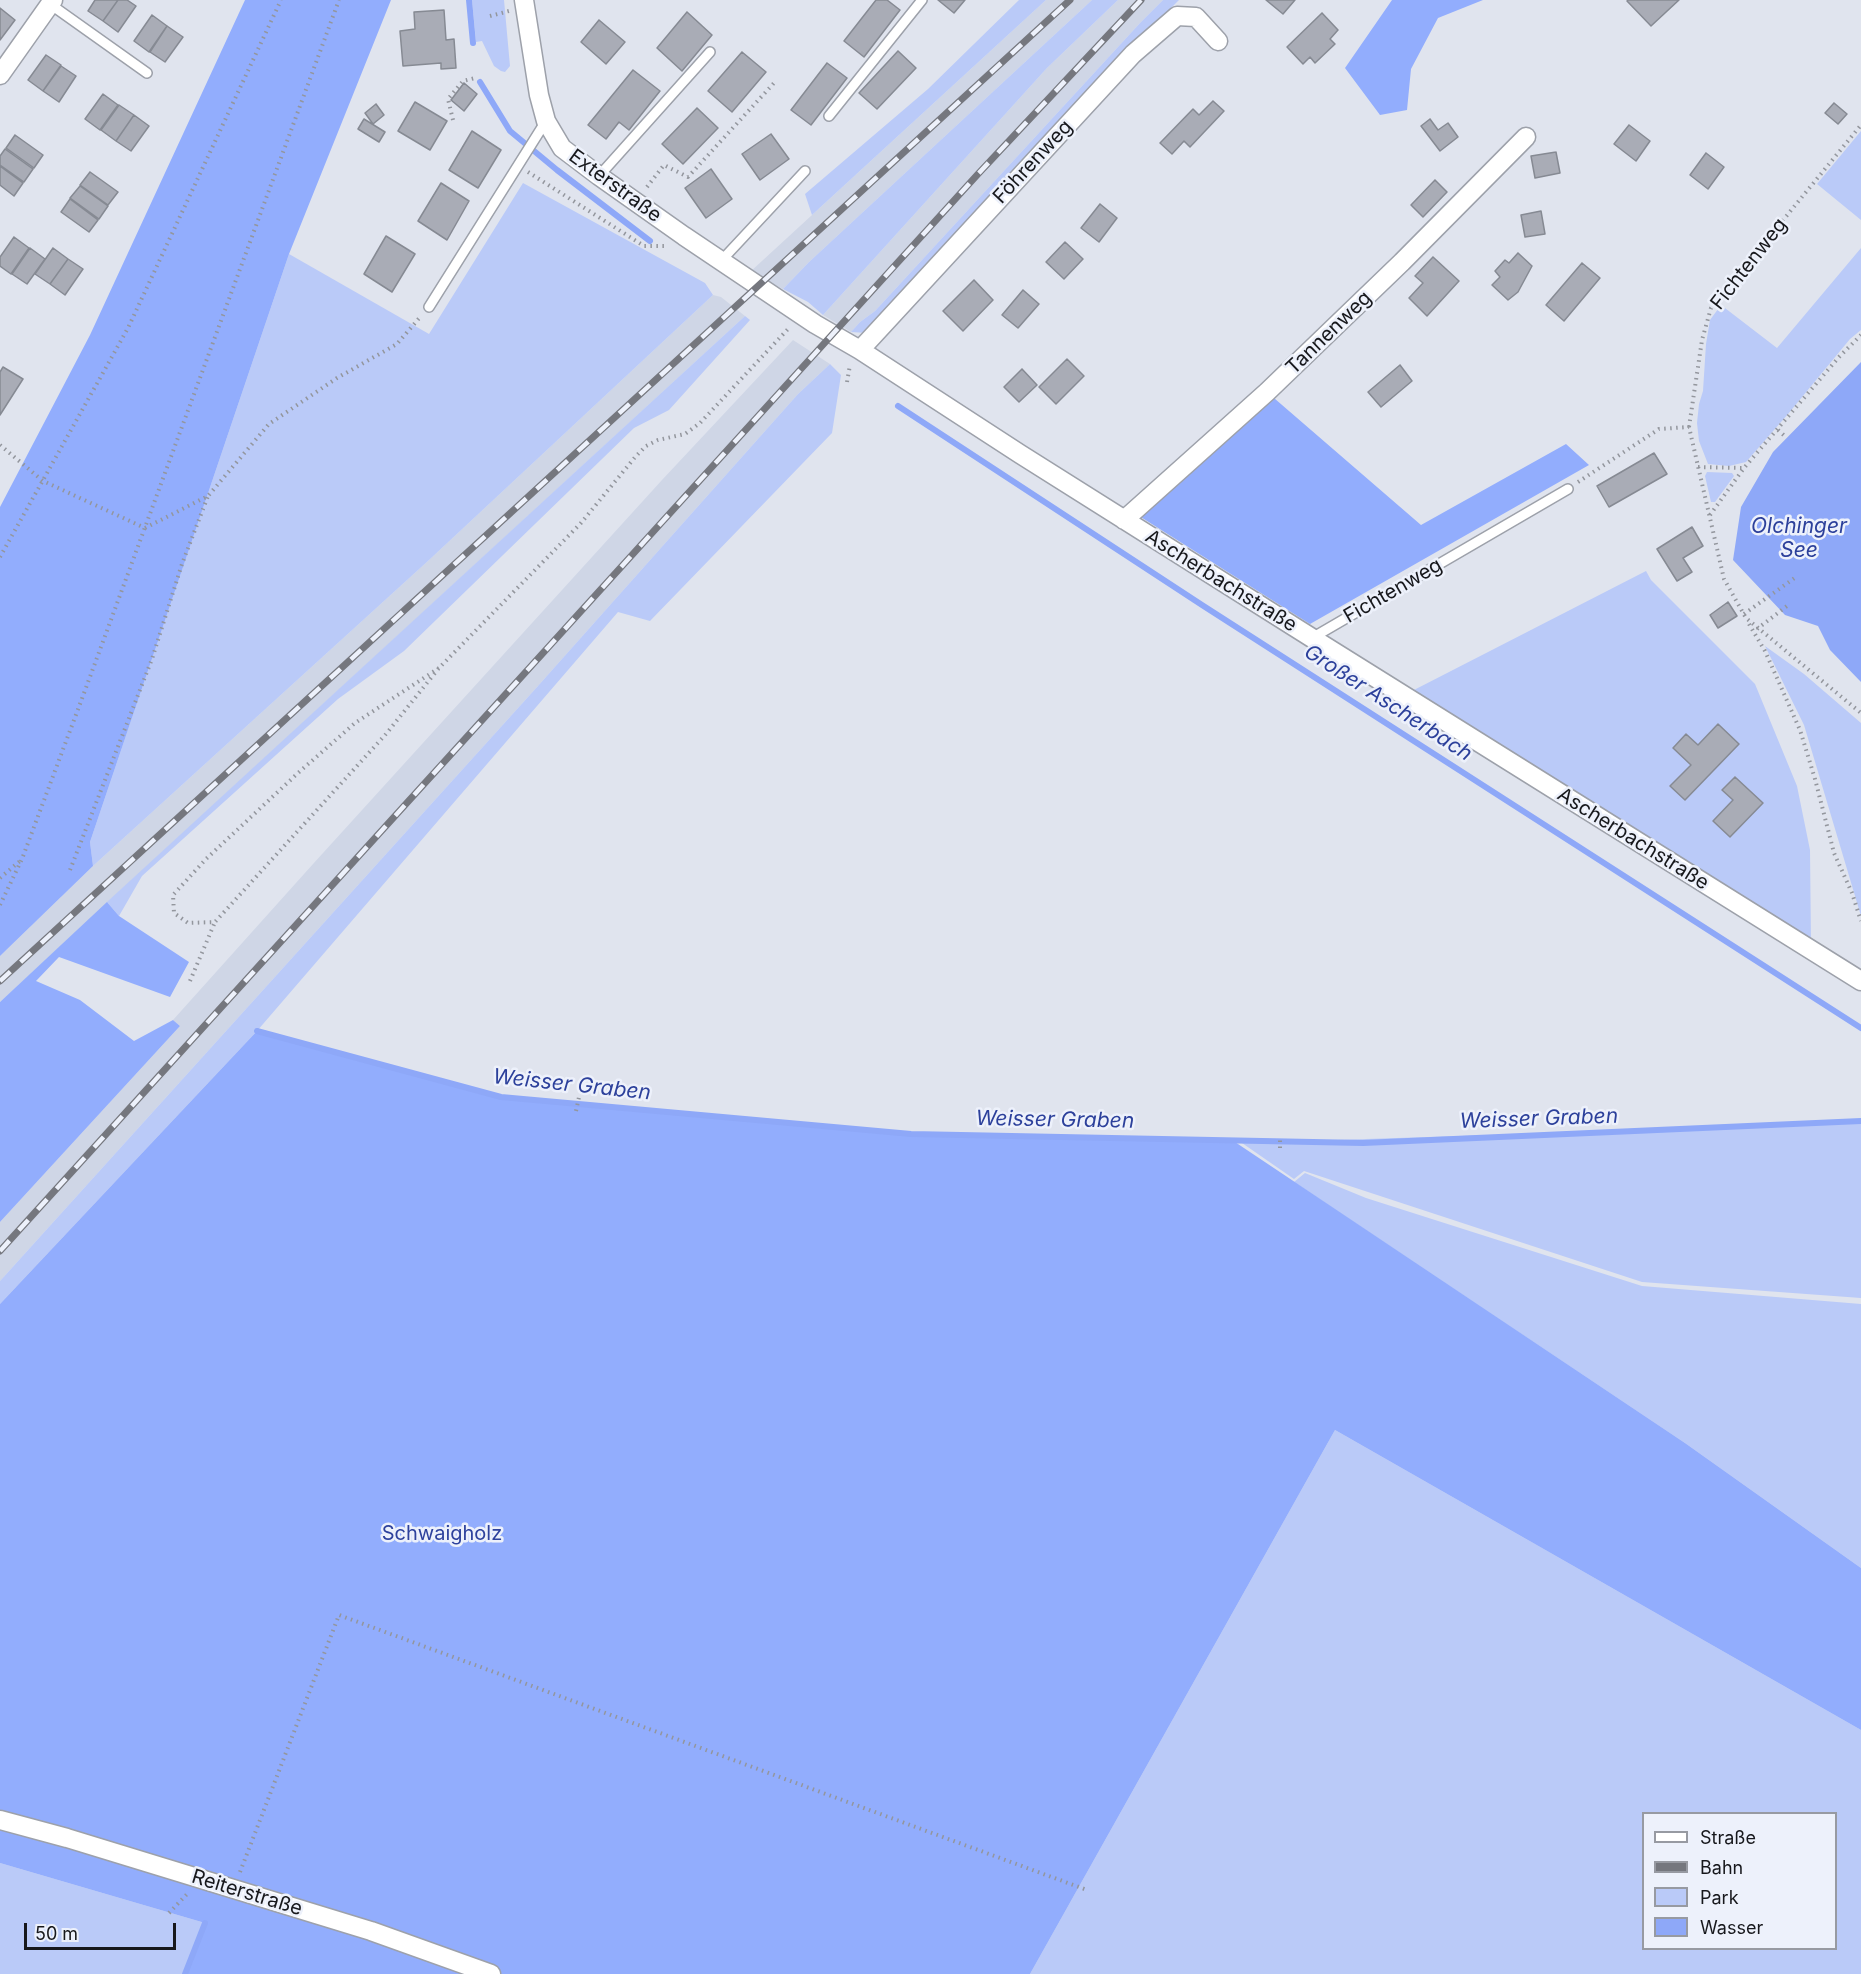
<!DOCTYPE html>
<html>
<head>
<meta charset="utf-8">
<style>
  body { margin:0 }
  #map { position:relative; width:1861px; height:1974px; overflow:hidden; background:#e0e4ee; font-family:Inter,sans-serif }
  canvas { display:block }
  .legend { position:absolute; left:1642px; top:1812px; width:195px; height:138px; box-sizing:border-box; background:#edf1fb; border:2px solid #979aa2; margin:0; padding:8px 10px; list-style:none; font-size:18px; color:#17181c }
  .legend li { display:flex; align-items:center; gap:12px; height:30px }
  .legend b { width:30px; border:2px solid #979aa2 }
  .scale { position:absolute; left:24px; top:1923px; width:152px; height:27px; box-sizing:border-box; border:3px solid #17181c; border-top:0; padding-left:8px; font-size:18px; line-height:21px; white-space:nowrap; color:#17181c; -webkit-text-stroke:4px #edf1fb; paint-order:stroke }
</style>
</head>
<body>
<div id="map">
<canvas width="1861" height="1974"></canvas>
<ul class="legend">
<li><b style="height:8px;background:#fff"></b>Straße</li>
<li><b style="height:8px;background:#75777e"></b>Bahn</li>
<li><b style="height:16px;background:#bacaf8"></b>Park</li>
<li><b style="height:16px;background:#8ea8f8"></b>Wasser</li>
</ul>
<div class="scale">50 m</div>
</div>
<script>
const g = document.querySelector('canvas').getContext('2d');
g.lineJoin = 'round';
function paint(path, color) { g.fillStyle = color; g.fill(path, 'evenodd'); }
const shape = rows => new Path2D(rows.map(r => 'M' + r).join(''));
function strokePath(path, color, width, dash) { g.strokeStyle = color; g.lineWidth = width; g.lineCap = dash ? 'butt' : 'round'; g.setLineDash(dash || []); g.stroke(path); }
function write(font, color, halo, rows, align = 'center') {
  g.font = font + ' Inter,sans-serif'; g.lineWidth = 5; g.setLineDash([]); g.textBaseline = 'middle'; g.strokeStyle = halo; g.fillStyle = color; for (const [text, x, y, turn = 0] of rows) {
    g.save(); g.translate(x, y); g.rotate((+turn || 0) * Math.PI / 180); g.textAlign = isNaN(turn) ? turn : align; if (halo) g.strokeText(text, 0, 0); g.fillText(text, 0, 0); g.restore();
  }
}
const built = shape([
  [1046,0,1092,0,809,262,783,289,750,272],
  [1118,0,1163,0,1140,23,875,311,860,322,851,332,823,315,1047,68],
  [713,295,721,297,745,316,0,1002,0,956,93,866,428,561],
  [793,340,830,364,798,394,537,687,0,1281,0,1222,180,1026,173,1020,313,864,662,480]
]);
const green = shape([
  [472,0,504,0,510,66,505,72,501,71,494,66,482,41,476,42],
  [1019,0,1046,0,812,215,805,194,928,89],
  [1092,0,1118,0,1047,68,823,315,808,302,783,289,809,262],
  [1163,0,1179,0,1147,32,867,333,851,332,860,322,875,311,1140,23],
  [1861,131,1861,220,1817,184],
  [523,183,705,283,713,295,428,561,93,866,90,842,289,254,429,334],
  [1861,248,1861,330,1850,339,1788,414,1746,462,1729,466,1708,464,1699,441,1697,423,1699,404,1703,391,1706,344,1710,320,1721,305,1777,348],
  [745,316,750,320,669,410,634,428,404,651,338,699,142,876,119,916,107,902],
  [830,364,841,375,832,433,650,621,618,612,257,1031,0,1304,0,1281,537,687,798,394],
  [1707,472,1732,473,1734,476,1715,502,1711,502,1705,476],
  [1646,571,1651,580,1755,684,1797,786,1810,850,1811,944,1412,691],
  [1765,646,1804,674,1861,723,1861,916,1804,725],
  [1861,1123,1861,1298,1642,1282,1304,1171,1294,1179,1242,1143],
  [1305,1173,1366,1198,1642,1286,1861,1304,1861,1568,1685,1443,1294,1182],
  [1335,1430,1861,1730,1861,1974,1030,1974],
  [1644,1814,1836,1814,1836,1948,1644,1948],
  [0,1863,205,1923,185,1974,0,1974]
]);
const forest = shape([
  [245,0,391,0,289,254,90,842,93,866,0,956,0,507,90,335],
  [1392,0,1483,0,1438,18,1411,69,1407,110,1380,115,1345,68],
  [1267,392,1421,525,1566,444,1589,465,1310,624,1136,514],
  [107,902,119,916,189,962,170,997,59,957,36,981,80,1000,134,1041,173,1020,180,1026,0,1222,0,1002],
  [257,1031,501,1097,911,1134,1232,1140,1685,1443,1861,1568,1861,1730,1335,1430,1030,1974,185,1974,205,1923,0,1863,0,1304]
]);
const water = shape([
  [1861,362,1861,682,1830,650,1818,626,1785,615,1733,560,1741,507,1773,452]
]);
const stream = shape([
  [469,0,473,43],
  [480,82,510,131,557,170,650,241],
  [898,406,1202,605,1861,1028],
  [257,1031,501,1097,911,1134,1363,1143,1861,1121],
  [185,1974,205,1923]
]);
const building = shape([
  [95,0,118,0,103,21,88,11,95,0],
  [118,0,127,0,136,6,118,32,103,21,118,0],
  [876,0,887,0,900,10,864,57,844,41,876,0],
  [938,0,965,0,954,13,938,0],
  [1266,0,1295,0,1283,14,1266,0],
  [1628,0,1679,0,1651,26,1627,1,1628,0],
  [0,8,15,20,0,40,0,8],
  [444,10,446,40,454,39,456,68,441,69,441,63,403,66,400,31,415,29,414,12,444,10],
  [687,12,712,35,682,71,657,48,687,12],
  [1322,13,1338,30,1330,39,1335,44,1315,63,1310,57,1303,64,1287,47,1322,13],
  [152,15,167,26,149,52,134,41,152,15],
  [599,20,625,42,606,64,581,42,599,20],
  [167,26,183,37,165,62,150,52,167,26],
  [898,51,916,68,877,109,859,93,898,51],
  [742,52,766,72,732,112,708,91,742,52],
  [46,55,61,65,43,91,28,80,46,55],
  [827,63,847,78,811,125,791,110,827,63],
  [61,66,76,76,59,102,43,91,61,66],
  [633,70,660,91,629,130,619,122,606,139,588,125,633,70],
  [464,83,477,94,464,111,451,100,464,83],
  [103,94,118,105,100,130,85,119,103,94],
  [1213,101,1224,111,1190,147,1184,141,1172,154,1160,143,1193,109,1199,115,1213,101],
  [415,102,447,121,430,150,398,131,415,102],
  [1834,103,1847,114,1838,124,1825,113,1834,103],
  [376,104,384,115,373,124,365,113,376,104],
  [119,105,134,115,116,141,101,130,119,105],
  [697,108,718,128,683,164,662,144,697,108],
  [134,115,149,126,131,151,116,141,134,115],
  [364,119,385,132,379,142,358,129,364,119],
  [1430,119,1438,130,1448,123,1458,137,1440,151,1421,126,1430,119],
  [1629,125,1650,141,1636,161,1614,144,1629,125],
  [472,131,501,150,478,188,449,170,472,131],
  [771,134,789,159,760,180,742,154,771,134],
  [15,135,43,155,34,168,6,148,15,135],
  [5,149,33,169,24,182,0,165,0,156,5,149],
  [1556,152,1560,173,1535,178,1531,156,1556,152],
  [1706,153,1724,167,1708,189,1690,175,1706,153],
  [0,166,23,183,14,196,0,185,0,166],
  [711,169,732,199,706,218,685,188,711,169],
  [90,172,118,192,108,205,80,185,90,172],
  [1435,180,1447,192,1423,217,1411,205,1435,180],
  [441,183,469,201,447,240,418,221,441,183],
  [80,186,108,206,99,219,70,198,80,186],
  [70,199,98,220,89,232,61,212,70,199],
  [1100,204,1117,218,1099,242,1081,228,1100,204],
  [1541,211,1545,234,1525,237,1521,215,1541,211],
  [386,236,415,254,392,292,364,274,386,236],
  [14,237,29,248,11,274,0,266,0,257,14,237],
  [1065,242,1083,259,1064,279,1046,262,1065,242],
  [30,248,45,259,27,284,12,274,30,248],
  [53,248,68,259,50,284,35,274,53,248],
  [1518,253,1532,266,1518,292,1508,300,1492,285,1500,277,1495,271,1505,260,1509,263,1518,253],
  [1433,257,1459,281,1427,316,1409,298,1423,283,1415,276,1433,257],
  [68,259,83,269,65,295,50,284,68,259],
  [1582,263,1600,278,1564,321,1546,305,1582,263],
  [974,280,993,300,963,331,943,311,974,280],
  [1023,290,1039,304,1018,328,1002,315,1023,290],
  [1067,359,1084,376,1056,404,1039,387,1067,359],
  [1400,365,1412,381,1381,407,1368,392,1400,365],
  [3,367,23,379,0,415,0,372,3,367],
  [1022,369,1037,385,1019,402,1004,387,1022,369],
  [1654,453,1667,474,1609,507,1597,486,1654,453],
  [1692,527,1703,546,1683,558,1692,572,1677,581,1657,549,1692,527],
  [1728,602,1737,616,1718,628,1710,615,1728,602],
  [1718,724,1739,744,1685,800,1670,786,1691,765,1673,748,1686,734,1698,745,1718,724],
  [1735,777,1763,803,1730,837,1713,821,1733,800,1722,790,1735,777]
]);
const path = shape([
  [490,16,509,11],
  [453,120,448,99,463,81,475,78],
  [528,172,644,246,664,246],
  [647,187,664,165,688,177,774,83],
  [847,382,850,365],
  [1689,427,1702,340,1711,308,1861,125],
  [1778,430,1787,438],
  [0,445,43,481,145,528],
  [1698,467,1744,468],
  [1578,482,1659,429,1689,427,1724,579,1746,618,1861,713],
  [1710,515,1744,468,1839,357,1861,335],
  [145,528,208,496,269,424,337,378,397,344,421,316],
  [0,557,128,328,281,0],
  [1744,614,1796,577],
  [1749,624,1765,651,1800,730,1815,779,1834,853,1852,893,1861,921],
  [1757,629,1787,606],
  [439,668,355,723,298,773,206,859,173,895,174,913,188,923,215,922,386,734,439,668,581,523,636,456,646,446,658,440,685,434,700,423,788,329],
  [70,870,152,659,182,564,208,496],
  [0,878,20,861],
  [0,905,22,859,80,704,339,0],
  [190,981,215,922],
  [576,1111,579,1097],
  [1280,1148,1280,1136],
  [240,1872,339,1615,1087,1890],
  [169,1913,188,1893]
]);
const service = shape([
  [50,4,147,73],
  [829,116,922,0],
  [599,176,710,52],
  [721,261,805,171],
  [429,307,546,121],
  [1312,638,1568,489]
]);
const minor = shape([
  [524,0,539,95,546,121,562,148,599,176,684,236,815,324,860,350,1020,454,1312,638,1861,981],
  [0,75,53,0],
  [860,350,1133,54,1177,16,1196,17,1218,41],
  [1124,520,1267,392,1402,262,1526,137],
  [0,1820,67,1838,371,1931,491,1974]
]);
const rail = shape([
  [0,981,1070,0],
  [0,1251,978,174,1141,0]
]);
const streetNames = [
  ["Föhrenweg",1033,162,-47],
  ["Exterstraße",615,186,36],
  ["Fichtenweg",1749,264,-52],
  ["Tannenweg",1329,333,-44],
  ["Ascherbachstraße",1221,581,32],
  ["Fichtenweg",1393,591,-30],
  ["Ascherbachstraße",1633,839,32],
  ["Reiterstraße",247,1893,17]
];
const parkNames = [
  ["Schwaigholz",442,1534]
];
const waterNames = [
  ["Olchinger",1799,527],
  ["See",1799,551],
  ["Großer Ascherbach",1388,703,33],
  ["Weisser Graben",572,1085,6],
  ["Weisser Graben",1539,1119,-2],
  ["Weisser Graben",1055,1120,1]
];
paint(built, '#cfd6e6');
paint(green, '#bacaf8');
paint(forest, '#92adfd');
paint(water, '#8ea8f8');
strokePath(stream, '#8ea8f8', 6);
paint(building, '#a9acb6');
strokePath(building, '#868a93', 1.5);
strokePath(service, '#9da1aa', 12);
strokePath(minor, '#9da1aa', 21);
strokePath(path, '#93969d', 4, [1.5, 4.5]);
strokePath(service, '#fff', 9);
strokePath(minor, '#fff', 18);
strokePath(rail, '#75777e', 7);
strokePath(rail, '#edf1fb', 4.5, [14]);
write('20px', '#17181c', '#edf1fb', streetNames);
write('20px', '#2e429d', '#edf1fb', parkNames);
write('italic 21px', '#2c409b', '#edf1fb', waterNames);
</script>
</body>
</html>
